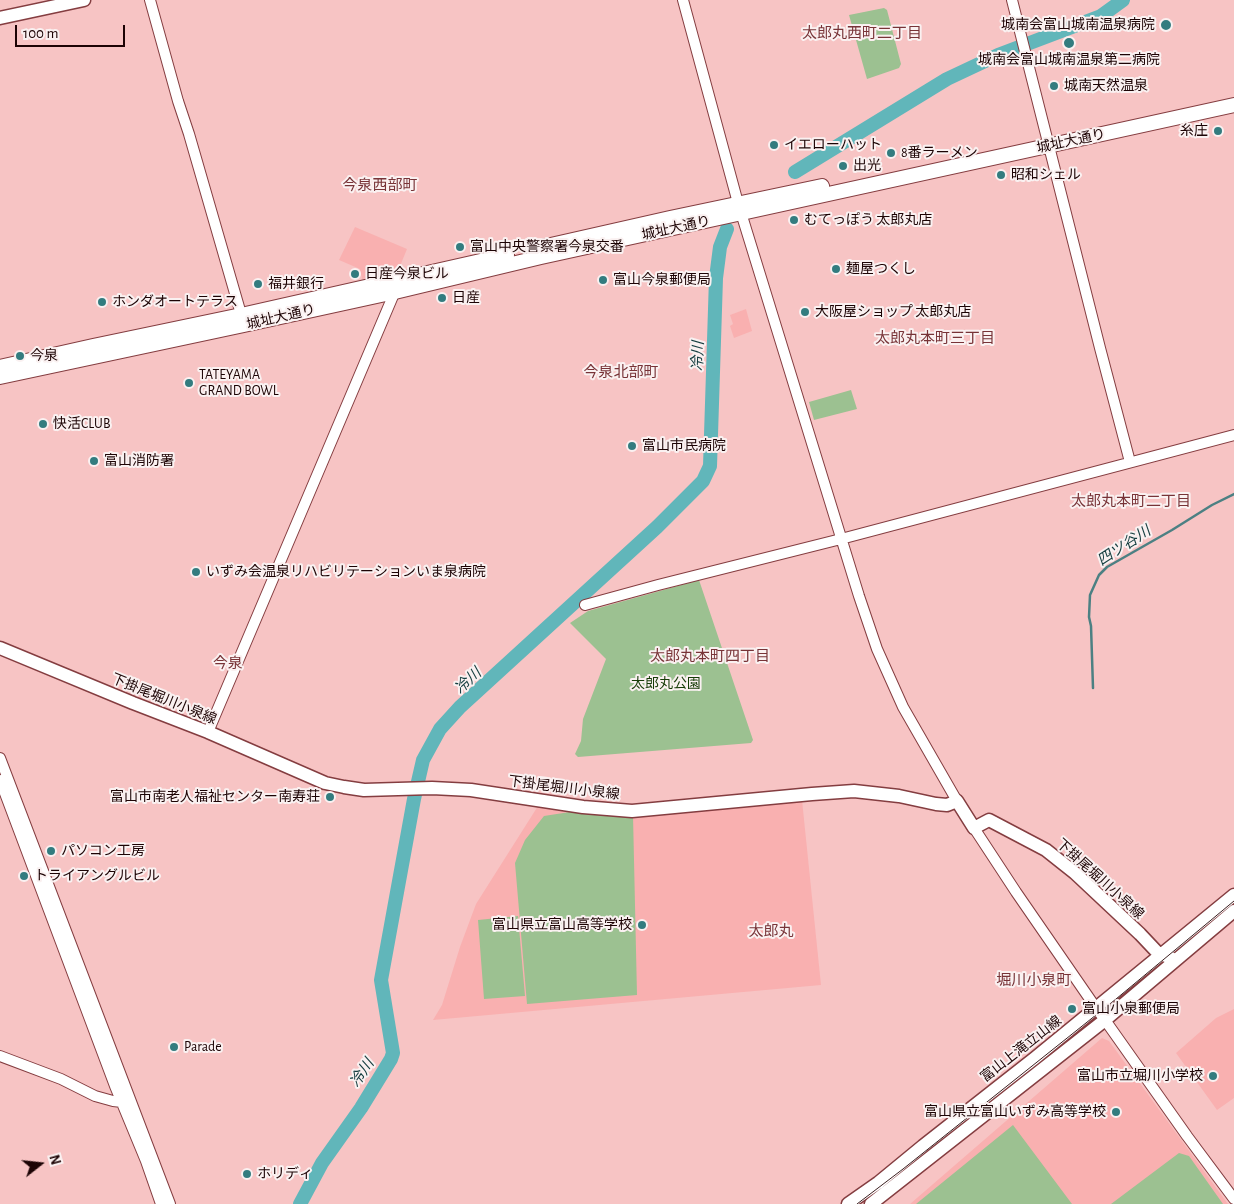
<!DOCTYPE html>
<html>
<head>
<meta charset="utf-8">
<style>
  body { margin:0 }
  #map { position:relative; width:1234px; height:1204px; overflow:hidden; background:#f7c4c4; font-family:"Alegreya Sans",sans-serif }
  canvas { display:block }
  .north { position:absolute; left:15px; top:1139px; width:50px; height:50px; -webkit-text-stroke:4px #faf1f1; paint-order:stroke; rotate:74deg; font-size:14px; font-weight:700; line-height:20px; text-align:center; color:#1c0304 }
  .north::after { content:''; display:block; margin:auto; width:18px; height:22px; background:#1c0304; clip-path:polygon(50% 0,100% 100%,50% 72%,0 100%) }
  .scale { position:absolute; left:15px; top:25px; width:110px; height:22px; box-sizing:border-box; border:2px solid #1c0304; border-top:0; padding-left:6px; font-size:15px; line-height:18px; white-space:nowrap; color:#1c0304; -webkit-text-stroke:4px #faf1f1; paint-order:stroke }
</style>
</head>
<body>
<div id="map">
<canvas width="1234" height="1204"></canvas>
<div class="north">N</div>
<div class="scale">100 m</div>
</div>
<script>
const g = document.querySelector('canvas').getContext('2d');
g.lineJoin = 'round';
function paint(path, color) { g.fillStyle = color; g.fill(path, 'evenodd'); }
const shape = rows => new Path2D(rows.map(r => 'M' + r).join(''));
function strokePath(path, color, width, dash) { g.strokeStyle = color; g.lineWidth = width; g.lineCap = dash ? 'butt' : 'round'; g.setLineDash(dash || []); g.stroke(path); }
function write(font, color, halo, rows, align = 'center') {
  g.font = font + ' "Alegreya Sans","Noto Sans JP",sans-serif'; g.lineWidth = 4; g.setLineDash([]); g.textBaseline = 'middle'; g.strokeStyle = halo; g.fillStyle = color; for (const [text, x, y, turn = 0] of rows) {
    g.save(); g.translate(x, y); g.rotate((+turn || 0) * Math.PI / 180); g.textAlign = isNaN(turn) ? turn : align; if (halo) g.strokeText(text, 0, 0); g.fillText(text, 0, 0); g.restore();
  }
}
const built = shape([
  [355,227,407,249,398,271,362,279,360,269,339,260],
  [746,309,752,331,734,338,730,326,733,324,730,315],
  [802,800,821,985,433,1020,442,1005,460,947,476,904,538,806,593,813],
  [1234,1009,1234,1098,1217,1110,1176,1053,1216,1018],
  [1102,1038,1109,1041,1228,1204,910,1204]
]);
const green = shape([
  [884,8,887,10,901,64,899,68,867,79,849,15],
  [851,390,857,409,814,420,809,402],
  [699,580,753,740,751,743,578,757,575,754,581,741,583,719,606,659,570,623,588,611],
  [576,811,633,815,637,995,527,1004,515,863,525,840,544,816],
  [518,916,525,996,484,999,478,920],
  [1013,1125,1072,1204,916,1204],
  [1179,1153,1189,1156,1223,1204,1111,1204]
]);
const stream = shape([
  [1093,688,1091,626,1089,617,1090,595,1099,575,1107,567,1172,530,1212,505,1234,494]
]);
const river = shape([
  [795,172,947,79,998,55,1101,16,1123,0],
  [300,1204,322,1163,361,1108,391,1059,393,1053,381,980,414,799,423,760,440,729,460,707,657,527,703,481,710,466,716,278,720,247,727,229]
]);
const minor = shape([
  [150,0,178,101,189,134,243,321],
  [683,0,738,203,859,596,877,649,903,707,957,801],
  [1012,0,1100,348,1130,462],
  [585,605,658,585,841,539,1234,435],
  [208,732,396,289],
  [0,758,170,1204],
  [0,780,115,1086,146,1161,161,1204],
  [974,828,1016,892,1096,1008,1105,1020,1187,1136,1234,1199],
  [0,1056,61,1079,95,1096,113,1101,122,1102]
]);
const major = shape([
  [0,18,84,0],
  [0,648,133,703,208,732,325,783,344,787,364,790,432,788,471,790,583,807,632,811,812,794,854,791,899,796,936,804,947,805,957,801,974,828,989,820,1046,850,1075,873,1140,934,1157,952,1175,960],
  [848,1204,878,1183,923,1146,1035,1058,1234,895],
  [871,1204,1105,1020,1234,911]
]);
const highway = shape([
  [533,249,670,218,822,186],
  [0,367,93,346,241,315,507,255],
  [0,377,244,325,395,292,541,257,1234,105]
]);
const tram = shape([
  [857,1204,903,1169,1116,999,1234,901]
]);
const markers = [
  [1166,25,6,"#337c7f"],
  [1069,43,6,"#337c7f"],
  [1054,86,5,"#337c7f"],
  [1218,131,5,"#337c7f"],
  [774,145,5,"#337c7f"],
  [891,153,5,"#337c7f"],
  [843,166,5,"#337c7f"],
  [1001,175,5,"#337c7f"],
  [794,220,5,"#337c7f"],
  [460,247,5,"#337c7f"],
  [836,269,5,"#337c7f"],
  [355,274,5,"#337c7f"],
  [603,280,5,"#337c7f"],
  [258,284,5,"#337c7f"],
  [442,298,5,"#337c7f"],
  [102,302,5,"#337c7f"],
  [805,312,5,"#337c7f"],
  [20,356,5,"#337c7f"],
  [189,383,5,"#337c7f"],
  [43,424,5,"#337c7f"],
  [632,446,5,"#337c7f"],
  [94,461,5,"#337c7f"],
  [196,572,5,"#337c7f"],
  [330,797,5,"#337c7f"],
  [51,851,5,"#337c7f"],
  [24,876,5,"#337c7f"],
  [642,925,5,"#337c7f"],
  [1072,1009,5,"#337c7f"],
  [174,1047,5,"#337c7f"],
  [1213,1076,5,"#337c7f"],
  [1116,1112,5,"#337c7f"],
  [247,1174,5,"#337c7f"]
];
const poiNames = [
  ["城南会富山城南温泉病院",1155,25,"right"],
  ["城南会富山城南温泉第二病院",1069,60,"center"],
  ["城南天然温泉",1064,86],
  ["糸庄",1208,131,"right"],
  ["イエローハット",784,145],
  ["8番ラーメン",901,153],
  ["出光",853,166],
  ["昭和シェル",1011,175],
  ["むてっぽう 太郎丸店",804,220],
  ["富山中央警察署今泉交番",470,247],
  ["麺屋つくし",846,269],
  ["日産今泉ビル",365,274],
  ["富山今泉郵便局",613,280],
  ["福井銀行",268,284],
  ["日産",452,298],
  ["ホンダオートテラス",112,302],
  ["大阪屋ショップ 太郎丸店",815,312],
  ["今泉",30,356],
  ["TATEYAMA",199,375],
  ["GRAND BOWL",199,391],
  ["快活CLUB",53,424],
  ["富山市民病院",642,446],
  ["富山消防署",104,461],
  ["いずみ会温泉リハビリテーションいま泉病院",206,572],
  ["富山市南老人福祉センター南寿荘",320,797,"right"],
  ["パソコン工房",61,851],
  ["トライアングルビル",34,876],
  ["富山県立富山高等学校",632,925,"right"],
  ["富山小泉郵便局",1082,1009],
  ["Parade",184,1047],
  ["富山市立堀川小学校",1203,1076,"right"],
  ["富山県立富山いずみ高等学校",1106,1112,"right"],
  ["ホリディ",257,1174]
];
const streetNames = [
  ["城址大通り",1071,141,-12],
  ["城址大通り",676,228,-12],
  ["城址大通り",281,317,-13],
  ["下掛尾堀川小泉線",164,699,22],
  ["下掛尾堀川小泉線",564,788,7],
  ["下掛尾堀川小泉線",1100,879,42],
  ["富山上滝立山線",1021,1049,-38]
];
const parkNames = [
  ["太郎丸公園",666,684]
];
const neighbourhoodNames = [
  ["太郎丸西町二丁目",862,33],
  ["今泉西部町",380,185],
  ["太郎丸本町三丁目",935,338],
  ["今泉北部町",621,372],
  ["太郎丸本町二丁目",1131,501],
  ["太郎丸本町四丁目",710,656],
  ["今泉",228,663],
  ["太郎丸",771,931],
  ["堀川小泉町",1034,980]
];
const waterNames = [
  ["冷川",698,356,-88],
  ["四ツ谷川",1124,546,-33],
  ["冷川",468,681,-43],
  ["冷川",362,1073,-56]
];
paint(built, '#f9b0b0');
paint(green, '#9cc191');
strokePath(stream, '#4c8083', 2.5);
strokePath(river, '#61b6ba', 14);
strokePath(minor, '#843d40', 12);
strokePath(major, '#843d40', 15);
strokePath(highway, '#843d40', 16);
strokePath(minor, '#fff', 10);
strokePath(major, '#fff', 12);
strokePath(highway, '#fff', 14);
strokePath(tram, '#3d2021', 1);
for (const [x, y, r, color] of markers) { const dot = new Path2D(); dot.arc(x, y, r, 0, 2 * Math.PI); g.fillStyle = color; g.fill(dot); strokePath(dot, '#faf1f1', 2); }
write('14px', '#1c0304', '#faf1f1', poiNames, 'left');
write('14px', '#1c0304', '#faf1f1', streetNames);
write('14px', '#153b06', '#faf1f1', parkNames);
write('15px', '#783337', '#faf1f1', neighbourhoodNames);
write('italic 15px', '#143d3f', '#faf1f1', waterNames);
</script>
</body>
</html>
